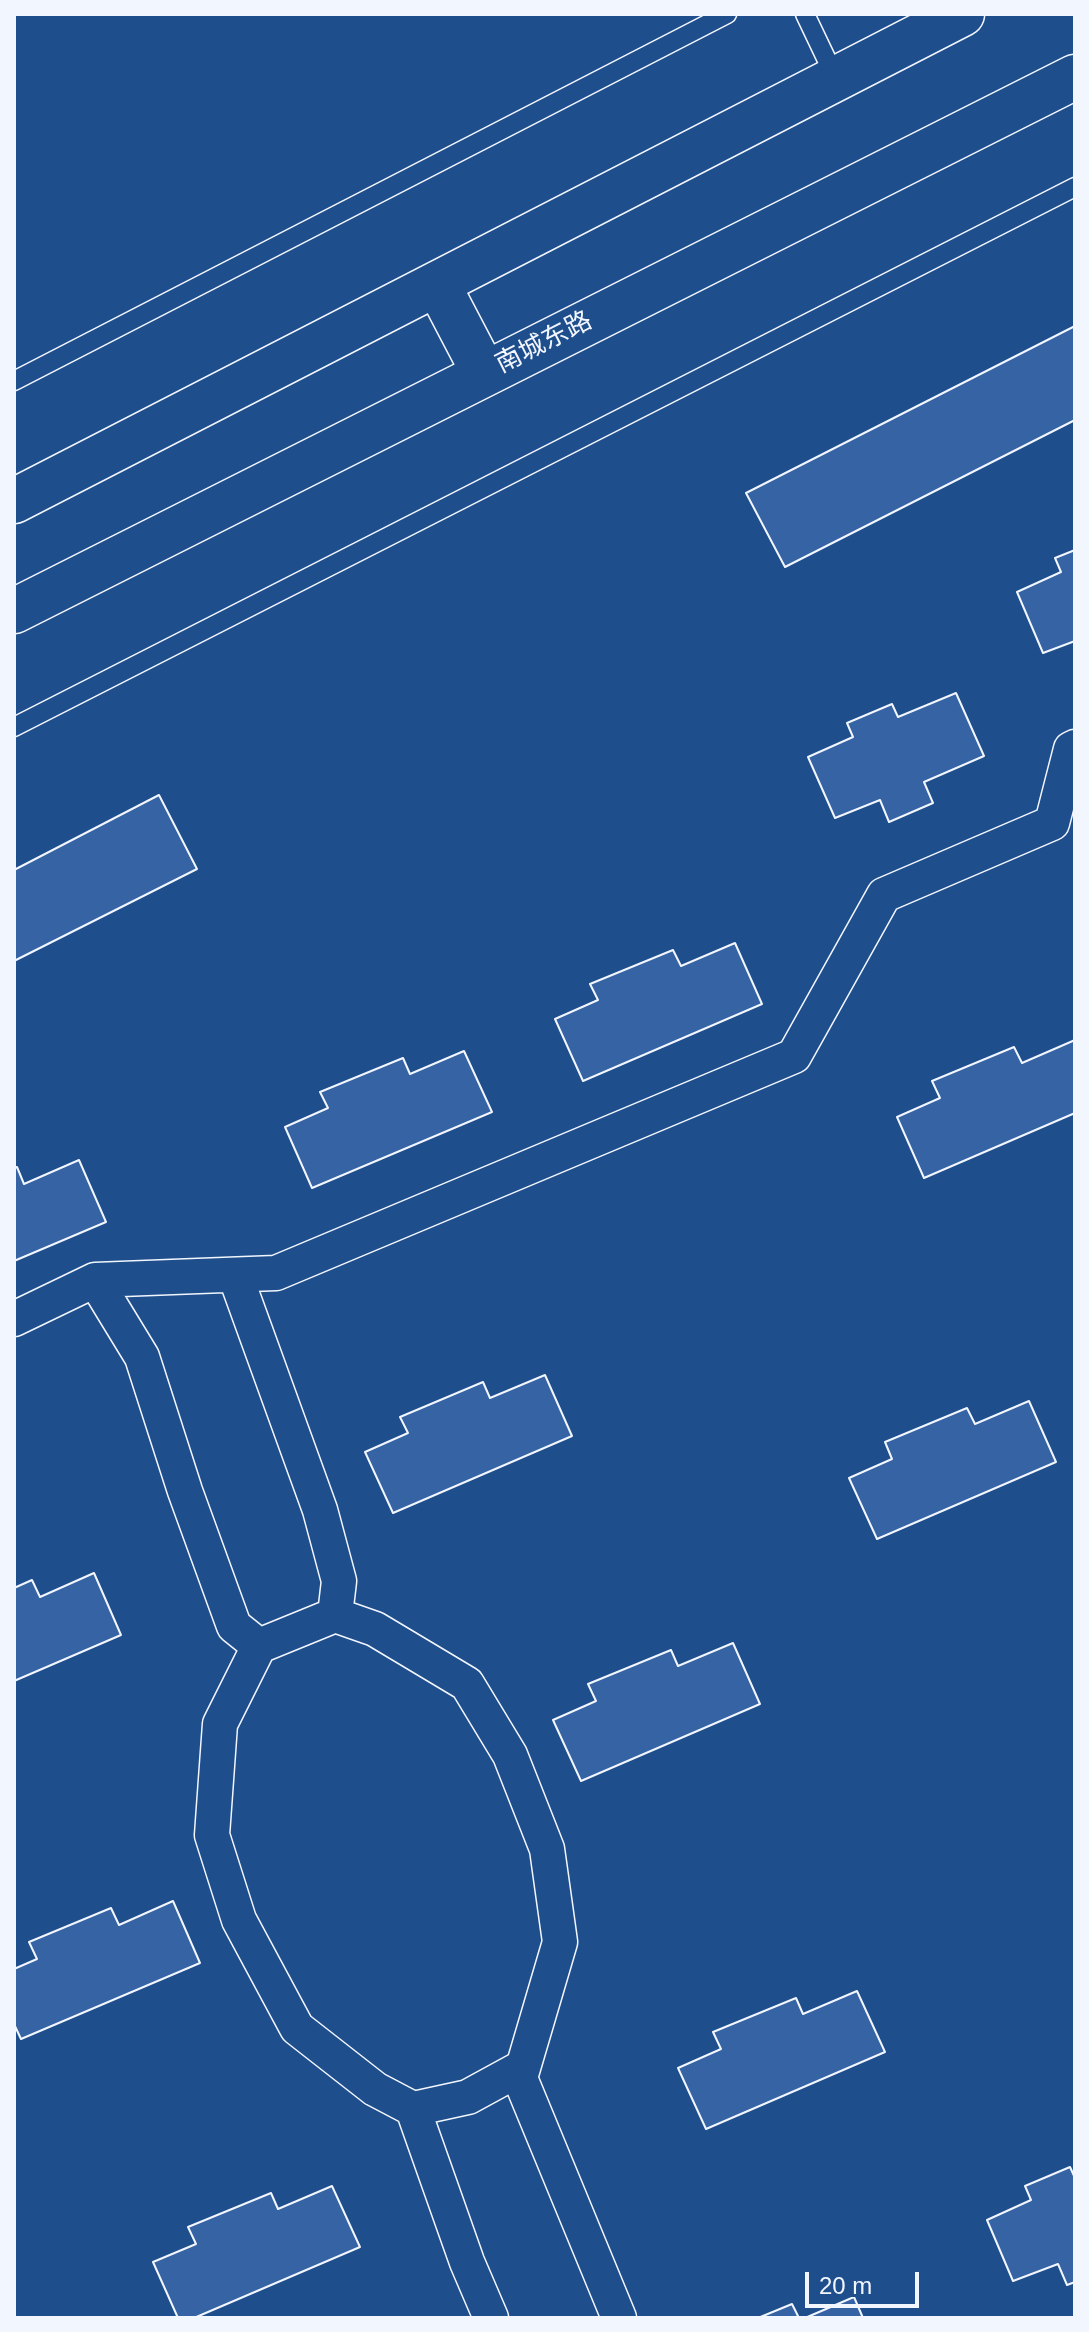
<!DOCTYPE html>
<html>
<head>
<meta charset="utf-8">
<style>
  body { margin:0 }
  #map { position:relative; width:1089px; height:2332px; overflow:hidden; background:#1f4e8c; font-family:Arial,sans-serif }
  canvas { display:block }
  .frame { position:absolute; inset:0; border:16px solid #f2f6ff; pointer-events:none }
  .scale { position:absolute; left:805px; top:2272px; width:114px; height:36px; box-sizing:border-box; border:4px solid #f2f6ff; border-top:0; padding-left:10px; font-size:24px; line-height:28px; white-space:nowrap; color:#f2f6ff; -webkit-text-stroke:6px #1f4e8c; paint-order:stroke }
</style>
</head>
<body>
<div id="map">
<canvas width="1089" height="2332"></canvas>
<div class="frame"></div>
<div class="scale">20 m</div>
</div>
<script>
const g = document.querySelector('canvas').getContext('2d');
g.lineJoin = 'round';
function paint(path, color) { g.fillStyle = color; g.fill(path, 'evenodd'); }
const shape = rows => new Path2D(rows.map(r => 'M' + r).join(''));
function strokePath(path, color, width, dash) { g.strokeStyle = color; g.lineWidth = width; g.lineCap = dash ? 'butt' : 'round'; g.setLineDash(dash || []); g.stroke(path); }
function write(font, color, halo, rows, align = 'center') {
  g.font = font + ' Arial,"Noto Sans SC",sans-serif'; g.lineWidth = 6; g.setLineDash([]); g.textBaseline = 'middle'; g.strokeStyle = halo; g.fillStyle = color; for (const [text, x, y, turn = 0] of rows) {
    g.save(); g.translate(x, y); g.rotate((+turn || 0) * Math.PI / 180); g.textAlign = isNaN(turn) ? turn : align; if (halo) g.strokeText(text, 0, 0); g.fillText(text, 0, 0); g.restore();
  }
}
const building = shape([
  [1075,326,1075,420,785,567,746,493,1075,326],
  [1075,550,1075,641,1043,653,1017,592,1061,572,1055,558,1075,550],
  [956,693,984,756,924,782,933,803,889,822,880,800,835,818,808,757,853,737,847,723,892,704,898,717,956,693],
  [159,795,197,869,14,961,14,870,159,795],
  [735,943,762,1004,583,1081,555,1019,598,1000,590,984,673,950,681,966,735,943],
  [1075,1040,1075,1113,924,1178,897,1117,940,1098,932,1081,1014,1047,1022,1063,1075,1040],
  [464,1051,492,1112,312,1188,285,1127,328,1108,320,1092,403,1058,410,1074,464,1051],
  [79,1160,106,1222,14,1261,14,1168,17,1167,24,1184,79,1160],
  [545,1375,572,1436,393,1513,365,1452,408,1433,400,1417,483,1382,490,1398,545,1375],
  [1029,1401,1056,1462,877,1539,849,1478,892,1459,885,1442,967,1408,975,1424,1029,1401],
  [94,1573,121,1635,14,1681,14,1588,32,1580,40,1597,94,1573],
  [733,1643,760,1704,581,1781,553,1720,596,1701,588,1684,671,1650,678,1666,733,1643],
  [173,1901,200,1963,21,2039,14,2024,14,1969,37,1959,29,1942,111,1908,119,1925,173,1901],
  [857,1991,885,2052,706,2129,678,2068,721,2049,713,2032,796,1998,803,2014,857,1991],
  [1070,2167,1075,2178,1075,2282,1067,2285,1058,2264,1013,2281,987,2220,1031,2200,1025,2186,1070,2167],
  [332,2186,360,2247,194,2318,178,2318,153,2262,196,2244,188,2227,271,2193,278,2209,332,2186],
  [854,2297,863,2318,805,2318,854,2297],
  [792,2304,799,2318,758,2318,792,2304]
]);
const lane = shape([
  [805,14,835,77],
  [14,381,727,14],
  [14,727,1075,187]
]);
const street = shape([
  [235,1275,320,1510,339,1581,335,1615],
  [95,1280,142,1357,185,1491,234,1626,259,1646],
  [14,1319,95,1280,276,1273,794,1056,884,895,1052,823,1071,749,1075,747],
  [413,2109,468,2097,523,2067],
  [491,2318,467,2262,413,2109,375,2089,297,2028,239,1920,212,1835,220,1724,259,1646,335,1615,375,1629,467,1684,510,1755,547,1849,560,1942,520,2078,619,2318]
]);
const primary = shape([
  [438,285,484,373],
  [14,501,962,14],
  [14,611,1075,77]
]);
const streetNames = [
  ["南城东路",544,343,-27]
];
paint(building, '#3563a3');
strokePath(building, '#f2f6ff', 2);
strokePath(lane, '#f2f6ff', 21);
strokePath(street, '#f2f6ff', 37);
strokePath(primary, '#f2f6ff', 47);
strokePath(lane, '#1f4e8c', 18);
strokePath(street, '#1f4e8c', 34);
strokePath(primary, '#1f4e8c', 44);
write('26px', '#f2f6ff', '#1f4e8c', streetNames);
</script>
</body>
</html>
